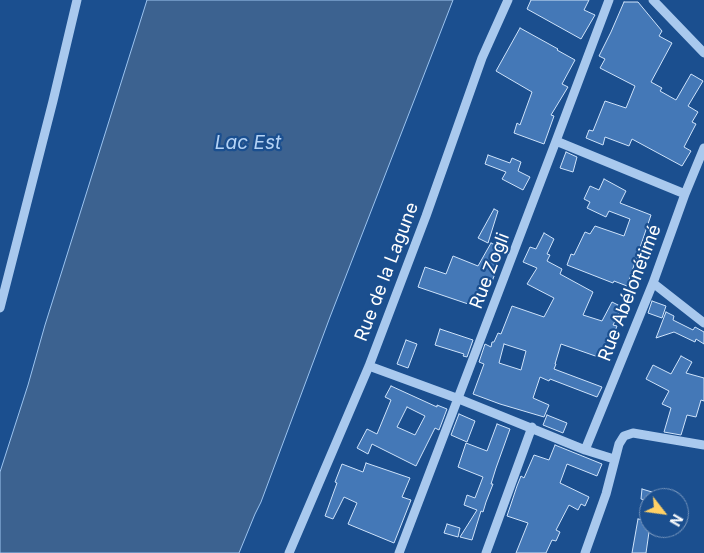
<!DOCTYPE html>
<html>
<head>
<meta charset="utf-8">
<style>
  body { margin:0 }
  #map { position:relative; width:704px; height:553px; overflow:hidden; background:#1b4f8f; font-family:Inter,sans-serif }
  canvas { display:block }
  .north { position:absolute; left:639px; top:488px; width:50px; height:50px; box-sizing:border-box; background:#1b4f8f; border:1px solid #7695bc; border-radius:50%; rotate:120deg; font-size:14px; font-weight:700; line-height:20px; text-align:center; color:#fff }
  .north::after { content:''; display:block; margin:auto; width:18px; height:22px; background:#ffd166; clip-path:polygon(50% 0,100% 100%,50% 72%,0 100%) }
</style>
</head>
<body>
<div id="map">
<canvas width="704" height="553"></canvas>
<div class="north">N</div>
</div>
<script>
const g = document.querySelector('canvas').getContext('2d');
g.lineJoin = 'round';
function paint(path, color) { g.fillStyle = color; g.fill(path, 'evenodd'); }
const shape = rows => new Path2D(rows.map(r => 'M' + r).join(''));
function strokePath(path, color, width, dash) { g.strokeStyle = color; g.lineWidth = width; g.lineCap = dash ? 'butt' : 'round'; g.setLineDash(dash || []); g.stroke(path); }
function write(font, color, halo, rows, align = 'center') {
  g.font = font + ' Inter,sans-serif'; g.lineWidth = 4.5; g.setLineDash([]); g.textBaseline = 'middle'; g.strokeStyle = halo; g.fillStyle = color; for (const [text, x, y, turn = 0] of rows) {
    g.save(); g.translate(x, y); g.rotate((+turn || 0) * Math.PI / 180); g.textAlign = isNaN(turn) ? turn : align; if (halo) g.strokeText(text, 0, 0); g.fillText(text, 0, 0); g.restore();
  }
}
const water = shape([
  [147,0,453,0,330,317,261,502,255,514,239,553,0,553,0,472,28,385,45,325,147,0]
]);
const building = shape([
  [531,0,589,0,584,10,595,15,581,39,527,9,531,0],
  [624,2,638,2,662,31,659,36,672,43,651,82,662,88,660,91,676,100,691,74,703,81,688,106,698,112,692,122,696,124,684,147,691,151,682,166,632,139,629,146,605,137,603,145,586,138,589,130,593,131,605,101,626,108,635,86,600,68,605,59,599,56,611,32,624,2],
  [520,28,558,49,557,50,575,60,562,84,568,87,551,115,554,116,544,144,514,133,517,123,520,125,532,92,496,71,520,28],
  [566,152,577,157,573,172,560,168,566,152],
  [488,155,510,163,512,158,521,162,518,171,530,177,523,190,502,179,506,172,485,164,488,155],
  [604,179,626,191,620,203,651,215,627,286,614,281,613,283,567,265,571,254,574,255,585,232,590,234,595,226,624,236,630,219,609,211,606,217,587,208,590,202,584,199,590,186,599,190,604,179],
  [494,209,498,211,488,243,478,238,494,209],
  [544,233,554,239,547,254,550,255,547,261,562,269,560,274,593,292,583,315,602,321,612,302,622,307,613,325,617,326,604,359,561,344,555,364,556,364,554,369,602,387,597,397,550,379,549,381,540,377,533,398,549,405,544,417,500,404,473,394,484,364,479,362,485,344,491,347,492,342,494,342,498,333,501,334,512,306,544,317,554,298,527,284,537,268,523,262,530,247,536,249,544,233],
  [504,344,526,351,521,370,499,363,504,344],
  [491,243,503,249,493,269,496,271,491,284,488,283,480,308,418,287,425,267,446,274,453,256,478,266,491,243],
  [652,301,666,306,662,318,648,313,652,301],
  [666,312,674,316,673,320,693,330,695,327,704,332,704,344,696,339,695,342,674,332,656,338,666,312],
  [440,329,473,340,467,357,463,356,464,354,435,345,440,329],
  [406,340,417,344,408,368,397,364,406,340],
  [681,356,692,362,686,373,704,378,704,401,701,400,696,417,687,415,681,435,664,432,671,408,662,404,669,391,646,379,653,365,671,374,681,356],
  [391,386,437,407,437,405,447,409,439,430,435,428,416,466,372,444,368,454,357,448,367,429,377,434,391,400,385,397,391,386],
  [407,407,425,416,415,435,397,427,407,407],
  [459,414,475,421,467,442,451,435,459,414],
  [547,415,567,423,563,433,543,425,547,415],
  [497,424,510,429,496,468,491,484,493,484,486,502,483,512,481,511,472,540,460,537,477,510,464,505,467,495,475,498,483,477,458,467,466,443,487,451,497,424],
  [555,445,602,464,597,476,567,464,560,483,589,497,585,506,581,504,578,510,569,505,556,530,560,532,556,541,552,540,546,553,516,553,528,523,507,516,517,486,521,476,524,478,534,455,549,460,555,445],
  [366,463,410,478,402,497,411,500,394,543,348,524,357,503,344,497,333,519,325,516,337,483,335,482,342,464,363,472,366,463],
  [642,489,652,492,651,498,649,498,649,501,641,499,642,489],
  [638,519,649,521,649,532,646,553,632,553,638,519],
  [447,524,460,528,458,537,444,533,447,524]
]);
const minor = shape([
  [653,0,704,53],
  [556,141,685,194],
  [653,283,704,323],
  [0,308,53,101,77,0],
  [369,366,459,399,585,450,614,459],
  [585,450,653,283,685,194,704,148],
  [289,553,369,366,426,216,482,58,508,0],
  [399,553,556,141,609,0],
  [486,553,532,427],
  [585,553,606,494,619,444,624,436,633,433,704,445]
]);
const streetNames = [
  ["Rue Zogli",490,271,-69],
  ["Rue de la Lagune",387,272,-69],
  ["Rue Abélonétimé",630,293,-69]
];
const waterNames = [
  ["Lac Est",248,143]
];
paint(water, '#3c6290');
strokePath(water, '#9cc4f0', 1);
paint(building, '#4478b7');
strokePath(building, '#cfe3fa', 1);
strokePath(minor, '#a9c9ee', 9);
write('18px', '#fff', '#1b4f8f', streetNames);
write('italic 19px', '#b5d3f5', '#1b4f8f', waterNames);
</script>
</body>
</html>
